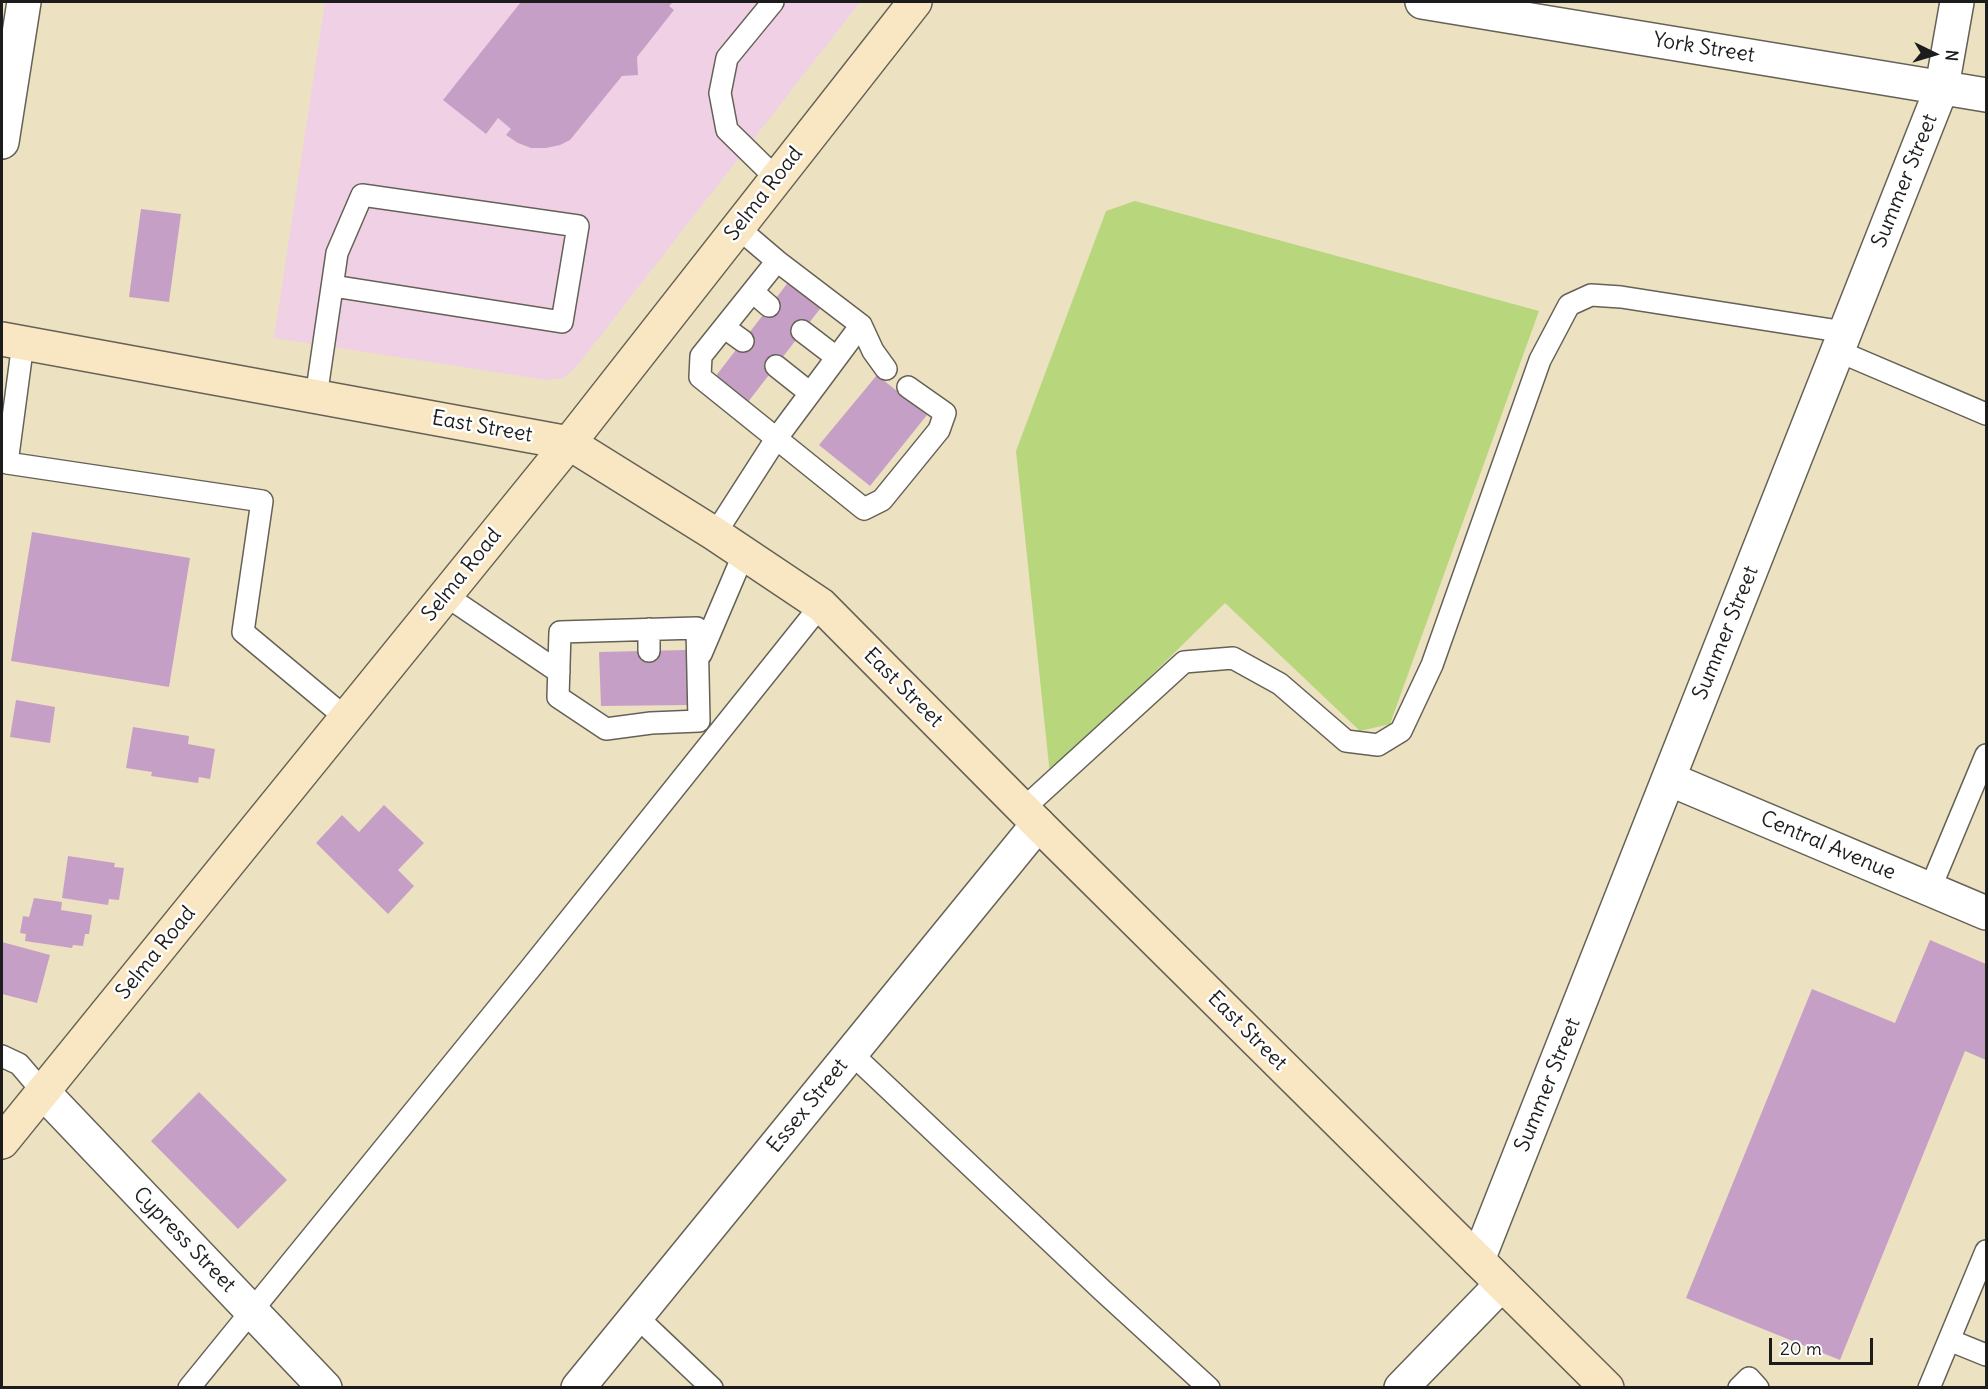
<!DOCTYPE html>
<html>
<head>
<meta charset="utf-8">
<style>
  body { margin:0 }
  #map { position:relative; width:1988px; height:1389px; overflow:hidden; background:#ece2c1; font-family:Delius,sans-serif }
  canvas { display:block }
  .frame { position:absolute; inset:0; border:3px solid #1c1c1c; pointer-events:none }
  .north { position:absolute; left:1904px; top:24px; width:60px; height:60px; -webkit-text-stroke:4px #fff; paint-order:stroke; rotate:95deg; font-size:16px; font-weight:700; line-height:24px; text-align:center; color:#1c1c1c }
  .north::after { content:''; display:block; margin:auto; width:21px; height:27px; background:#1c1c1c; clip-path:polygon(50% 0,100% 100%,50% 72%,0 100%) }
  .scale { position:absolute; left:1769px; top:1338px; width:104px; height:27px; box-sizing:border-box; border:3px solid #1c1c1c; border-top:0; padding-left:8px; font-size:18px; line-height:21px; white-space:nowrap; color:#1c1c1c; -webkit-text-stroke:4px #fff; paint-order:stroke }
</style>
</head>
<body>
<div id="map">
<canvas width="1988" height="1389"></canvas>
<div class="frame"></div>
<div class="north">N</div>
<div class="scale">20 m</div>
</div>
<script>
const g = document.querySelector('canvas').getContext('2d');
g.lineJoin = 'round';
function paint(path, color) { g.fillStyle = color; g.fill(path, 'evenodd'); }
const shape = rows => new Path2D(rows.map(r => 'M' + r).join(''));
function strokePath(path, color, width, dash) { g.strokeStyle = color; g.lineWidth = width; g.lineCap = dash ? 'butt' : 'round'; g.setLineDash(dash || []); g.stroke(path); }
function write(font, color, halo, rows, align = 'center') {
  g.font = font + ' Delius,sans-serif'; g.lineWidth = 5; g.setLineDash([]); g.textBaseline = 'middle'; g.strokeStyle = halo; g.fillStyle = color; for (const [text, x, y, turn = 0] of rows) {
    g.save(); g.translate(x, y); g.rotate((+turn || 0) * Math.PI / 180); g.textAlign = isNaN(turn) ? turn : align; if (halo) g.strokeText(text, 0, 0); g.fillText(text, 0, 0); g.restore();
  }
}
const built = shape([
  [325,2,860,2,577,366,564,378,547,380,274,338]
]);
const green = shape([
  [1135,201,1539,311,1390,724,1360,731,1225,603,1050,775,1016,451,1106,211]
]);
const building = shape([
  [521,2,673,2,669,6,674,10,637,57,638,75,622,76,570,140,560,145,546,148,531,148,518,143,506,135,511,129,498,118,486,134,443,100],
  [141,209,181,214,169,302,129,297],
  [790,280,823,305,748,402,715,377],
  [877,375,927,415,870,486,819,445],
  [32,532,190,558,169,687,11,661],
  [686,650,688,705,601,706,599,652],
  [16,700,55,707,50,743,10,737],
  [133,727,189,736,188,744,215,749,210,779,199,777,198,783,151,776,152,772,126,768],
  [384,805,424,843,398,870,414,886,388,914,316,843,342,815,359,832],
  [68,856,115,863,114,867,124,868,119,900,109,899,108,905,62,898],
  [34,898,62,902,61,910,92,915,89,934,85,934,83,946,73,945,72,948,25,941,26,934,20,933,23,916,29,917],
  [1930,940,1986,964,1986,1060,1965,1051,1840,1360,1686,1298,1812,989,1895,1023],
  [2,942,50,955,37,1003,2,994],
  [199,1092,287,1180,238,1229,151,1141]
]);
const lane = shape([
  [773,2,727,58,720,93,727,130,776,178],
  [737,227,777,261,861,325,873,351,886,369],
  [777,261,701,356,700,377,864,509,882,500,939,430,945,413,908,387],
  [753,292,769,306],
  [725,328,743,341],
  [802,331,836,357],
  [23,343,7,463,262,501,243,632,346,718],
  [1838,351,1986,414],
  [776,366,810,393],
  [316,397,337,253,362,195,578,226,562,322,333,286],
  [715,534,776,439,861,325],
  [445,595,559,672],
  [697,628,699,721,651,723,606,729,558,697,560,632,697,628],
  [649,651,649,629],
  [701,654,744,553],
  [1023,809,1184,662,1233,658,1280,684,1346,741,1378,745,1401,731,1432,665,1540,360,1569,305,1591,295,1621,297,1845,332],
  [1930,889,1986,755],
  [851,1053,1103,1291,1209,1388],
  [2,1056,19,1064,43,1092],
  [636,1316,712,1388],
  [1949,1340,1986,1355],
  [189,1388,529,970,821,605],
  [1739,1388,1749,1378,1758,1388],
  [1929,1388,1986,1251]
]);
const street = shape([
  [1422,2,1986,95],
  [2,142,24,2],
  [1669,779,1986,913],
  [43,1092,325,1388],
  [1478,1260,1942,87,1957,2],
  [578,1388,1038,824],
  [1401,1388,1502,1284]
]);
const secondary = shape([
  [2,339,569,443,715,534,821,605,1038,824,1607,1388],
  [2,1142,569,443,915,2]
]);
const streetNames = [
  ["York Street",1704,48,9],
  ["Summer Street",1905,181,-68],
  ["Selma Road",764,194,-52],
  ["East Street",482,427,10],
  ["Selma Road",462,575,-51],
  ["Summer Street",1726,633,-68],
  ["East Street",903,688,45],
  ["Central Avenue",1828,846,23],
  ["Selma Road",156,953,-51],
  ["East Street",1247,1031,45],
  ["Summer Street",1548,1085,-68],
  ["Essex Street",808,1106,-51],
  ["Cypress Street",184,1240,46]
];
paint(built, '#f0d0e5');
paint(green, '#b8d67c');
paint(building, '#c69fc7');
strokePath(lane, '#656156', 24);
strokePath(street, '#656156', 36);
strokePath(secondary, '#656156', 36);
strokePath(lane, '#fff', 21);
strokePath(street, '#fff', 33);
strokePath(secondary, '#f9e7c3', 33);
write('21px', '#1c1c1c', '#fff', streetNames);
</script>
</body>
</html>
